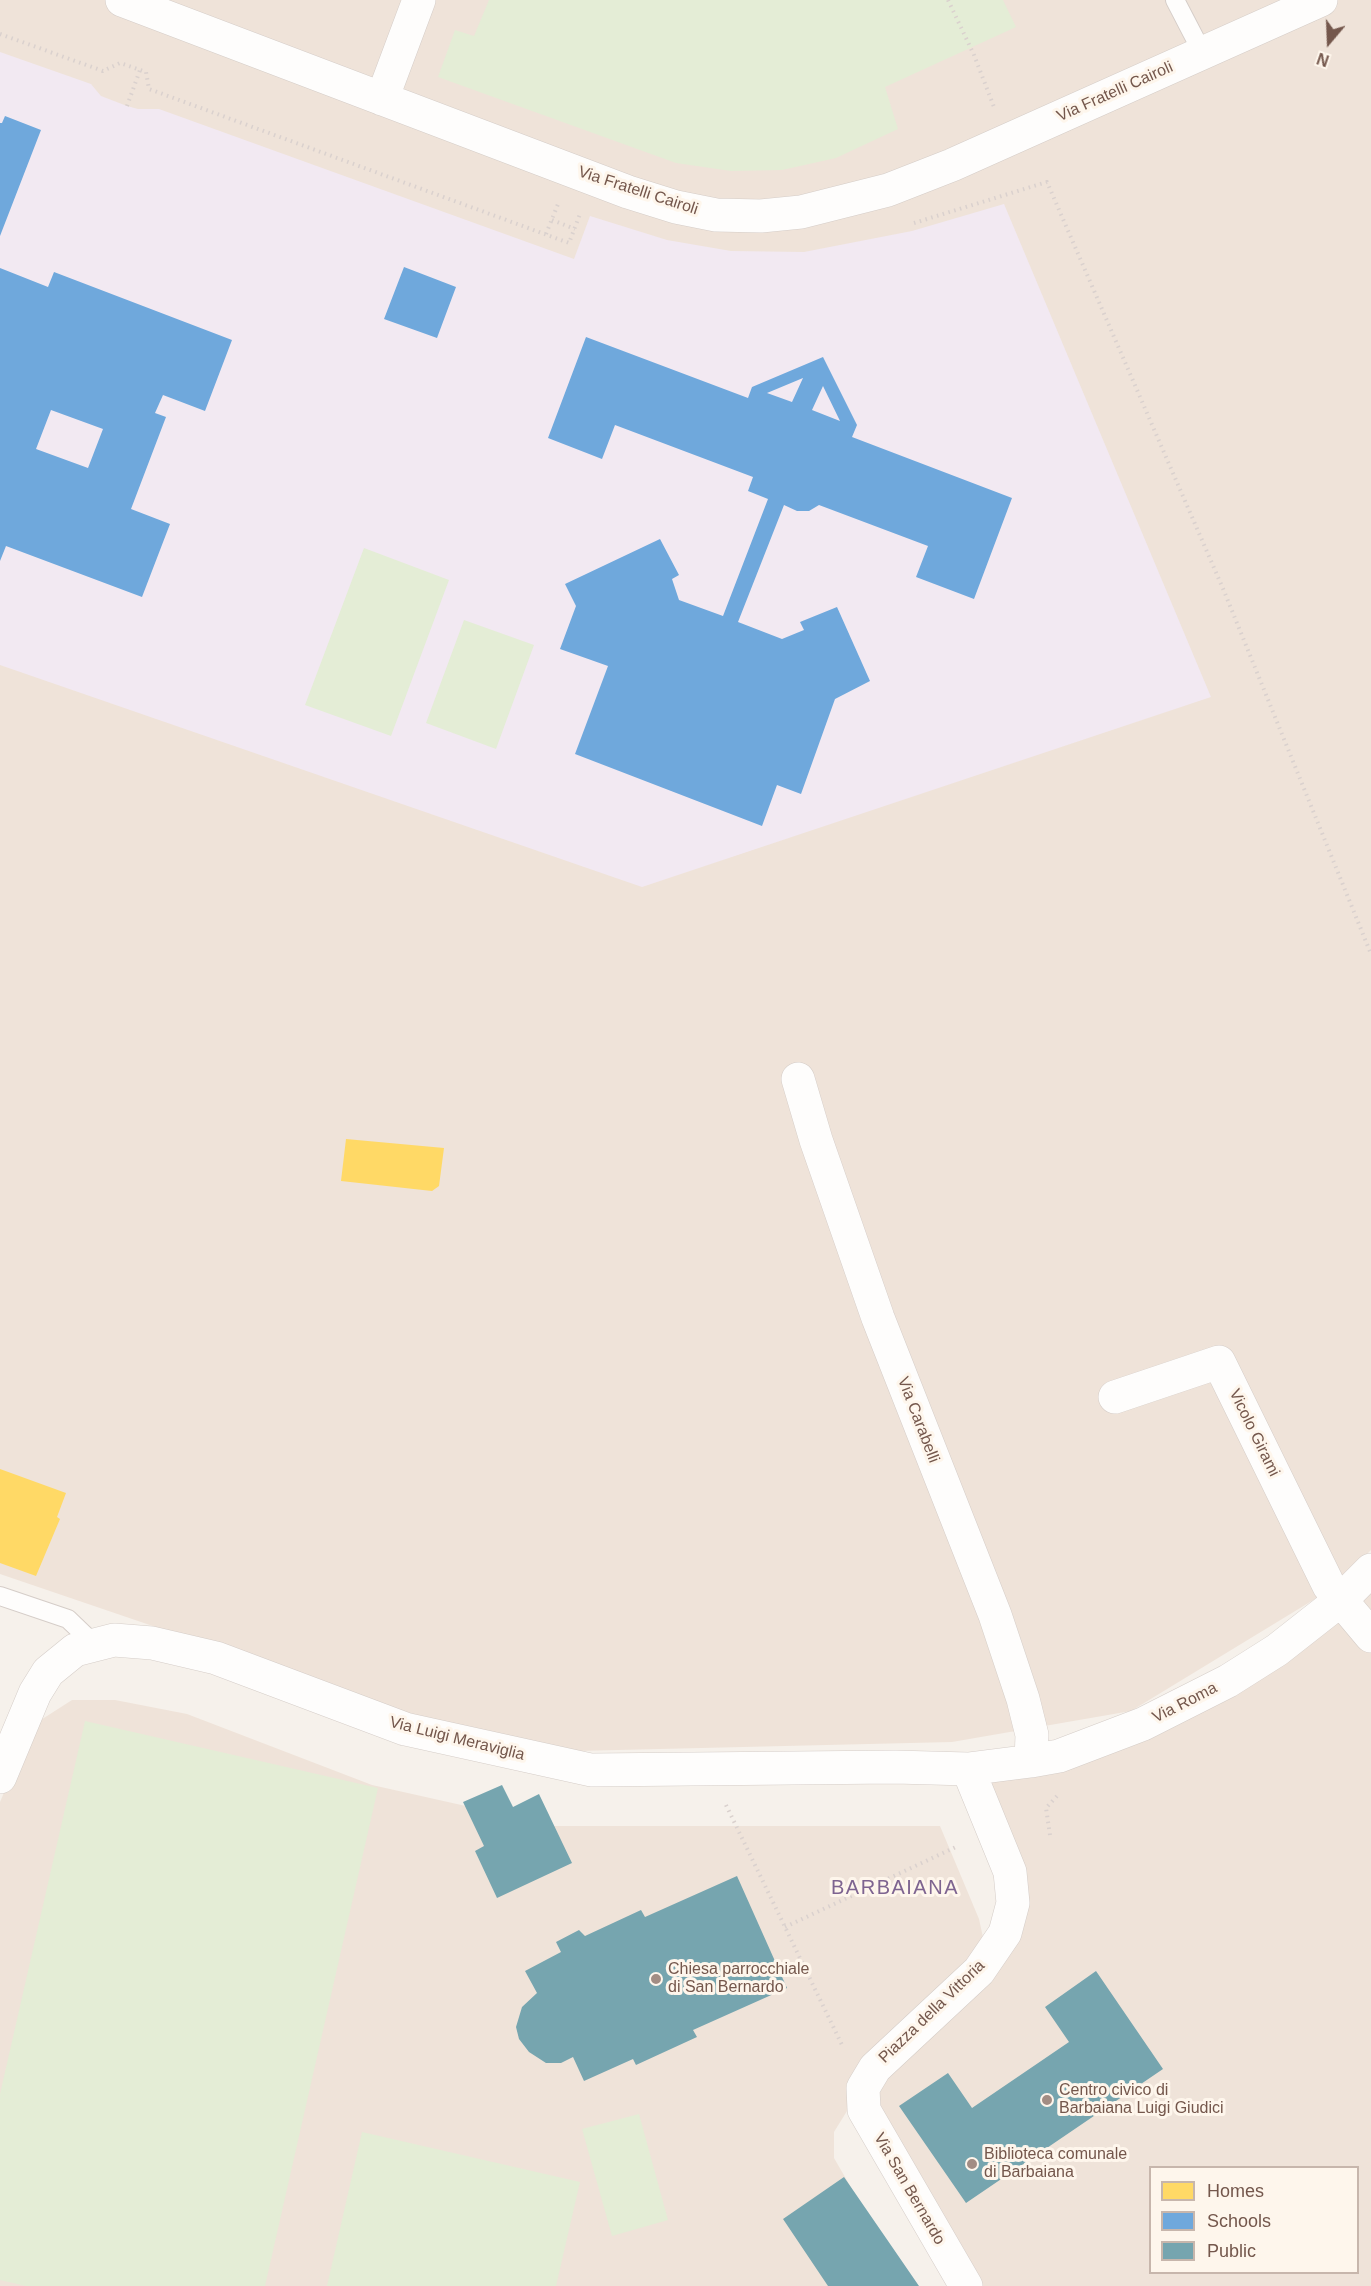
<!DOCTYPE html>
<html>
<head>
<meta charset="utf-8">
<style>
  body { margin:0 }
  #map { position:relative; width:1371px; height:2286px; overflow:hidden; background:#f6f1eb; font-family:Helvetica,sans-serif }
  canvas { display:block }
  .legend { position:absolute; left:1149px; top:2166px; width:210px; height:108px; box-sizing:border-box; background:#fef6ec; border:2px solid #c7b6ac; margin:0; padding:8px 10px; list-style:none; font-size:18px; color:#74574c }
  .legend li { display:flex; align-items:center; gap:12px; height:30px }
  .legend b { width:30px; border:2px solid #c7b6ac }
  .north { position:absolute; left:1299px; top:12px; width:60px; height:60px; -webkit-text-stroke:4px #fef6ec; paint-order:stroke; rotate:199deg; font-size:16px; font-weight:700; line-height:24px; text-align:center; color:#74574c }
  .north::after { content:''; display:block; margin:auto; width:21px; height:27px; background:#74574c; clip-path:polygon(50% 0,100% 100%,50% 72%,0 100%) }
</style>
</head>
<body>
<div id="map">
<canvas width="1371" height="2286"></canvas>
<ul class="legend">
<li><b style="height:16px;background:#ffd966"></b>Homes</li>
<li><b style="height:16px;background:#6fa8dc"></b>Schools</li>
<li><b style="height:16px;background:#76a5af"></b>Public</li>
</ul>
<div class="north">N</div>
</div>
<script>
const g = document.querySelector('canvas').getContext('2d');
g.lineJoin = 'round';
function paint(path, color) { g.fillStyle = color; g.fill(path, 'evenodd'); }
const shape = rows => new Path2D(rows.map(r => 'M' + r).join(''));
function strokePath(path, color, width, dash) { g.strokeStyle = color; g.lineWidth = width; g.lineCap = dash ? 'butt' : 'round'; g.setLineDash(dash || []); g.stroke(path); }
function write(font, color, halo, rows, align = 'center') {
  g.font = font + ' Helvetica,sans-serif'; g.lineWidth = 6; g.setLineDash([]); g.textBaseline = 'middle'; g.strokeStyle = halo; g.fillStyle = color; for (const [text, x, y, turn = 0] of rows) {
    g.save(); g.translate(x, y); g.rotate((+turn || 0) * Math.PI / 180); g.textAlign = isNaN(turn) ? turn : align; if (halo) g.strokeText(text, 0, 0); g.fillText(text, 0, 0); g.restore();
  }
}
const residential = shape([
  [0,0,1371,0,1371,1550,1333,1588,1131,1711,952,1742,576,1751,423,1718,0,1574],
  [1371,1589,1371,2286,980,2286,875,2107,876,2084,847,2111,834,2132,834,2158,908,2286,0,2286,0,1802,33,1725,72,1700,115,1700,187,1714,372,1785,555,1826,940,1826,979,1919,984,1942,1009,1947,985,1779,1033,1774],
  [1150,2168,1358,2168,1358,2272,1150,2272]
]);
const education = shape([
  [0,52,91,84,101,96,127,106,138,109,159,109,574,259,590,216,667,240,731,251,804,252,912,231,1004,204,1211,697,642,887,0,665]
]);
const green = shape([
  [489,0,1003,0,1016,27,885,87,898,129,836,158,782,170,731,171,676,163,438,77,455,30,474,36],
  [364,548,449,580,391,736,305,705],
  [464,620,534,645,496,749,426,723],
  [85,1721,378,1788,265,2286,26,2286,0,2280,0,2094],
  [639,2114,668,2220,612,2236,582,2129],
  [362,2132,580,2182,556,2286,327,2286]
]);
const homes = shape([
  [346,1139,444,1148,439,1186,432,1191,341,1181],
  [0,1469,66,1493,57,1517,60,1519,36,1576,0,1563]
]);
const schools = shape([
  [5,116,41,130,0,236,0,123,2,123],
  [404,267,456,287,437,338,384,319],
  [0,268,48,287,54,272,232,340,205,411,163,395,155,413,166,417,131,509,170,524,142,597,6,546,0,561],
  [51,410,103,429,88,468,36,449],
  [586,337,748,398,752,387,823,357,857,425,852,437,1012,498,974,599,916,577,928,546,819,505,809,511,797,511,784,505,738,622,782,639,804,630,800,622,837,607,870,681,835,699,801,794,777,785,762,826,575,754,608,666,560,649,576,606,565,584,660,539,679,575,672,579,679,600,723,616,768,499,748,491,753,477,615,425,602,459,548,438],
  [803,378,792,402,767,393],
  [823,386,840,421,812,410]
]);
const public = shape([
  [502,1785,513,1807,539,1794,572,1863,497,1898,475,1851,484,1846,463,1802],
  [737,1876,787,1988,693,2030,697,2037,636,2065,633,2059,584,2081,573,2057,561,2063,546,2063,529,2052,519,2039,516,2027,522,2007,537,1993,525,1971,561,1952,556,1942,579,1930,585,1936,641,1910,645,1917],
  [1096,1971,1163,2069,966,2203,899,2106,948,2073,972,2108,1069,2042,1045,2007],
  [844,2177,919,2286,828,2286,783,2219]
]);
const path = shape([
  [948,0,974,55,994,107],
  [0,34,103,71,120,63,146,72,149,89,569,243,580,214],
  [127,106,140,70],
  [552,220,575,229],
  [914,223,1047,182,1224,591,1371,954],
  [546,234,558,204],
  [726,1805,843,2047],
  [1050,1835,1046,1808,1057,1796],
  [785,1927,958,1846]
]);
const lane = shape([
  [1175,0,1202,52],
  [0,1596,68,1619,94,1644]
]);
const street = shape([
  [122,0,628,192,676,207,716,215,761,216,801,212,888,190,952,165,1321,0],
  [382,99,419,0],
  [798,1079,816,1140,878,1318,995,1615,1023,1699,1032,1735,1031,1761],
  [1115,1397,1219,1362,1329,1586,1371,1636],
  [0,1777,35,1693,48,1672,75,1650,114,1640,152,1643,216,1658,405,1729,591,1770,895,1767,968,1769,1031,1761,1059,1756,1143,1724,1228,1681,1277,1650,1342,1599,1371,1570],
  [966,2286,864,2110,863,2088,875,2068,979,1971,1005,1933,1013,1903,1010,1872,968,1769]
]);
const markers = [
  [656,1979,6,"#a28d84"],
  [1047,2100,6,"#a28d84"],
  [972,2164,6,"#a28d84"]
];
const streetNames = [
  ["Via Fratelli Cairoli",1115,92,-24],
  ["Via Fratelli Cairoli",638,191,18],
  ["Via Carabelli",918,1420,69],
  ["Vicolo Girami",1254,1433,64],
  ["Via Roma",1185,1703,-27],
  ["Via Luigi Meraviglia",457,1739,14],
  ["Piazza della Vittoria",932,2012,-44],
  ["Via San Bernardo",909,2189,60]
];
const poiNames = [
  ["Chiesa parrocchiale",668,1970],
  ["di San Bernardo",668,1988],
  ["Centro civico di",1059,2091],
  ["Barbaiana Luigi Giudici",1059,2109],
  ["Biblioteca comunale",984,2155],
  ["di Barbaiana",984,2173]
];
const quarterNames = [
  ["BARBAIANA",895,1888]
];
paint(residential, '#efe3d9');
paint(education, '#f2e9f2');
paint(green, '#e4edd6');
paint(homes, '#ffd966');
paint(schools, '#6fa8dc');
paint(public, '#76a5af');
strokePath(lane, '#d5cdc8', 20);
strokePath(street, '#d5cdc8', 34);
strokePath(path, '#dad1ce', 4, [1.5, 4.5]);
strokePath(lane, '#fefdfc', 18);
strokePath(street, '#fefdfc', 33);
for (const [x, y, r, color] of markers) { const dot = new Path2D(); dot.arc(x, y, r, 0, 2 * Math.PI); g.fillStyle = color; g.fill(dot); strokePath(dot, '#fef6ec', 2); }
write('16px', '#74574c', '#fef6ec', streetNames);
write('16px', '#74574c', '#fef6ec', poiNames, 'left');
g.letterSpacing = '1.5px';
write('20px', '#7e6490', '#fef6ec', quarterNames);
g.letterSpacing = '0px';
</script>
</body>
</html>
